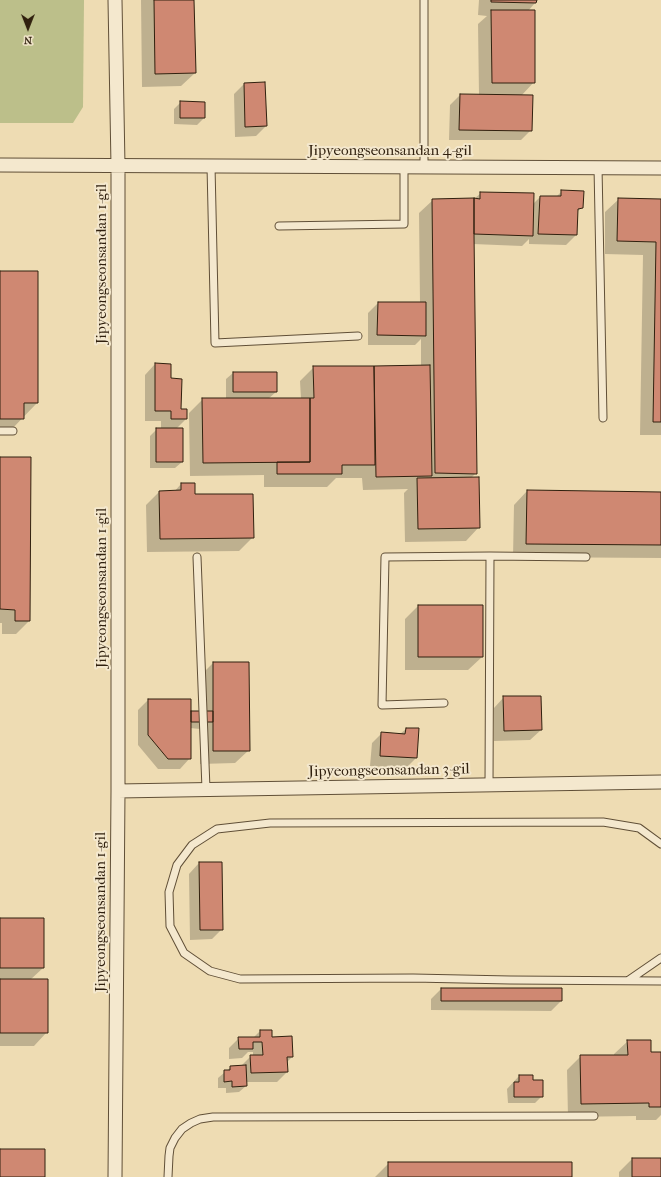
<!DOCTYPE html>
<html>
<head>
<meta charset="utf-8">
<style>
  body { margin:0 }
  #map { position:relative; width:661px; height:1177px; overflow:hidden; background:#eedcb3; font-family:"IM FELL French Canon",serif }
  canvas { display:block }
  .north { position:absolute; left:8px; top:8px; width:40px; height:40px; -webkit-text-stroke:3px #f4e8ce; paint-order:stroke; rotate:180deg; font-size:11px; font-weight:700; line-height:16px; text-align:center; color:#30200e }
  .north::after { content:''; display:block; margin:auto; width:14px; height:18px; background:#30200e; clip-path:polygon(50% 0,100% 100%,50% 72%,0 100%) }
</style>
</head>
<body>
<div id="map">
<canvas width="661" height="1177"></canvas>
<div class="north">N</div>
</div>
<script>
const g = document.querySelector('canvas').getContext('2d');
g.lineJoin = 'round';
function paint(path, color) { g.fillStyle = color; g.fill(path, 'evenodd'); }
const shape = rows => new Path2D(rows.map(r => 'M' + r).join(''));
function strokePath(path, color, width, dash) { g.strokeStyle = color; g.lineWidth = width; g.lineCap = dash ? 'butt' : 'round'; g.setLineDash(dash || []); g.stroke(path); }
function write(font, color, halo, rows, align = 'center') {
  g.font = font + ' "IM FELL French Canon",serif'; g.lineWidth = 4; g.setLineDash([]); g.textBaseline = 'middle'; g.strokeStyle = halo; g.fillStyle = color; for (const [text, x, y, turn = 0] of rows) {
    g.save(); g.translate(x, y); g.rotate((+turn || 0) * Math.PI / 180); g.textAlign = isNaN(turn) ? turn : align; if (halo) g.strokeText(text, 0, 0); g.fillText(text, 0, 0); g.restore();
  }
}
const green = shape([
  [0,0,84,0,83,107,73,123,0,123]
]);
const shadow = shape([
  [141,0,193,0,195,73,181,86,142,87],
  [479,0,536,0,535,3,528,11,534,82,521,96,531,130,521,140,449,140,450,105,460,95,479,95,478,24,487,16,478,15],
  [264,83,266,126,256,136,235,137,234,94,244,84],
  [181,102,204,118,197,125,174,124,174,109],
  [562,191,582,207,577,212,576,235,566,245,529,244,529,239,522,246,473,244,476,473,471,478,479,527,466,541,405,542,404,493,408,489,363,490,362,478,336,478,327,487,264,487,264,475,190,476,189,413,203,399,226,399,226,379,233,373,276,392,268,399,301,399,300,381,314,367,421,366,421,339,415,345,368,345,368,313,378,303,420,303,419,213,433,200,474,199,481,193,533,204,540,197,556,197],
  [619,199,661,200,661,435,640,435,643,255,605,254,605,212],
  [0,272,37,403,9,432,0,432],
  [155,364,170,379,180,410,186,419,176,429,182,462,175,468,150,468,150,436,157,429,161,429,161,421,145,421,145,375],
  [0,458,29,621,16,634,2,634,2,623,0,623],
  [181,484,194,495,252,538,239,551,147,552,146,505,159,492,174,492],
  [527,491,661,493,661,558,513,557,514,505],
  [418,606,482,657,468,670,405,670,405,619],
  [213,663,249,750,235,763,200,764,200,729,190,728,190,758,180,769,158,769,138,745,138,710,148,700,190,714,200,712,200,676],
  [504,697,541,730,530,740,494,741,494,708],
  [406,729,416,758,406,768,370,766,372,743,382,733,400,734],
  [199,863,222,929,212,939,190,940,189,874],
  [0,919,43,968,30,980,47,1032,34,1046,0,1046],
  [441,989,561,1001,551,1011,431,1010,431,999],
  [260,1031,271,1038,292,1057,287,1062,287,1072,277,1082,246,1082,246,1086,239,1092,226,1093,226,1088,218,1088,218,1078,231,1067,241,1066,251,1056,253,1056,253,1052,248,1052,242,1058,229,1059,229,1048,239,1038,253,1038],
  [628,1041,650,1053,661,1053,661,1115,656,1120,636,1120,636,1116,568,1117,567,1070,581,1056,614,1056,614,1054],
  [519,1076,532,1081,542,1096,535,1103,508,1103,507,1089],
  [632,1159,661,1159,661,1177,619,1177,619,1172],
  [389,1163,571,1177,375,1177]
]);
const building = shape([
  [154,0,194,0,196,73,155,74,154,0],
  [491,0,537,0,536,3,491,2,491,0],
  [491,10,535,10,535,83,492,83,491,10],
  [265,82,267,126,245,127,244,83,265,82],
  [460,94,533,95,532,131,459,130,460,94],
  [180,101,205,102,205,118,180,118,180,101],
  [561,190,584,191,583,208,578,209,577,235,538,234,540,196,561,196,561,190],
  [480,192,534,193,533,236,474,234,474,198,480,199,480,192],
  [474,198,474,234,477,474,435,473,432,199,474,198],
  [618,198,661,199,661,422,653,422,656,242,617,241,618,198],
  [0,271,38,271,38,403,24,403,24,419,0,419,0,271],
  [378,302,426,302,426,336,377,335,378,302],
  [155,363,171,364,171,378,182,379,181,409,187,409,187,419,171,419,171,411,155,411,155,363],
  [430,365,432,476,376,477,374,366,430,365],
  [313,366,374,366,375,465,342,465,342,474,277,474,277,462,310,462,310,398,314,398,313,366],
  [233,372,277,372,277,392,233,392,233,372],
  [202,398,310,398,310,462,203,463,202,398],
  [156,428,183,428,183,462,156,462,156,428],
  [0,457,31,457,30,621,15,621,15,610,0,609,0,457],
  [479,477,480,528,418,529,417,478,479,477],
  [181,483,195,483,195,494,253,494,254,538,160,539,159,491,181,490,181,483],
  [527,490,661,492,661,545,526,544,527,490],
  [418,605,483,605,483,657,418,657,418,605],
  [213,662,249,662,250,751,213,751,213,662],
  [503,696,541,696,542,730,504,731,503,696],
  [148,699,191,699,191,759,168,759,148,735,148,699],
  [191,711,213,711,213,722,191,722,191,711],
  [406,728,419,728,417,758,380,756,381,732,405,734,406,728],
  [199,862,222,862,223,930,200,930,199,862],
  [0,918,44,918,44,968,0,968,0,918],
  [0,979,48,979,48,1033,0,1033,0,979],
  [441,988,562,988,562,1001,441,1001,441,988],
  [260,1030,272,1030,272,1037,292,1036,293,1057,287,1057,288,1072,251,1073,250,1055,263,1055,262,1042,253,1042,253,1049,239,1049,238,1037,260,1037,260,1030],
  [627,1040,651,1040,651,1052,661,1052,661,1107,649,1107,649,1103,581,1104,580,1055,628,1055,627,1040],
  [246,1065,247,1086,232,1087,232,1081,224,1082,224,1070,230,1070,230,1066,246,1065],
  [519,1075,533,1075,533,1080,543,1080,543,1097,514,1097,514,1082,519,1082,519,1075],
  [0,1149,45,1149,45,1177,0,1177,0,1149],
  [632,1158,661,1158,661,1177,632,1177,632,1158],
  [388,1162,572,1162,572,1177,388,1177,388,1162]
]);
const service = shape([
  [424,0,424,167],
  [211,166,215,343,358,336],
  [598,167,603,418],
  [279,226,404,224,404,167],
  [0,431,13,431],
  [197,557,206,789],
  [444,703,382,705,385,557,490,556],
  [489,785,490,556,586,557],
  [661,844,639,828,603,822,270,823,217,829,192,845,177,865,169,892,170,926,184,953,210,971,240,979,413,978,510,980,661,981],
  [629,980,661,958],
  [168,1177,169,1156,170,1148,175,1138,182,1129,191,1123,200,1119,213,1117,594,1116]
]);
const minor = shape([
  [0,165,661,168],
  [118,791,661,782],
  [115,1177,118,791,118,166,115,0]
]);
const streetNames = [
  ["Jipyeongseonsandan 4-gil",390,151],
  ["Jipyeongseonsandan 1-gil",102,264,-90],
  ["Jipyeongseonsandan 1-gil",102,588,-90],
  ["Jipyeongseonsandan 3-gil",389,771,-1],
  ["Jipyeongseonsandan 1-gil",101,912,-90]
];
paint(green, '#bcbf8a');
paint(shadow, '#0003');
paint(building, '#cf8872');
strokePath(building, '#30200e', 1);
strokePath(service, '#604f37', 9);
strokePath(minor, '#604f37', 15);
strokePath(service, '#f4e8ce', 7);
strokePath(minor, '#f4e8ce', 13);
write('15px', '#30200e', '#f4e8ce', streetNames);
</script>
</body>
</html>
